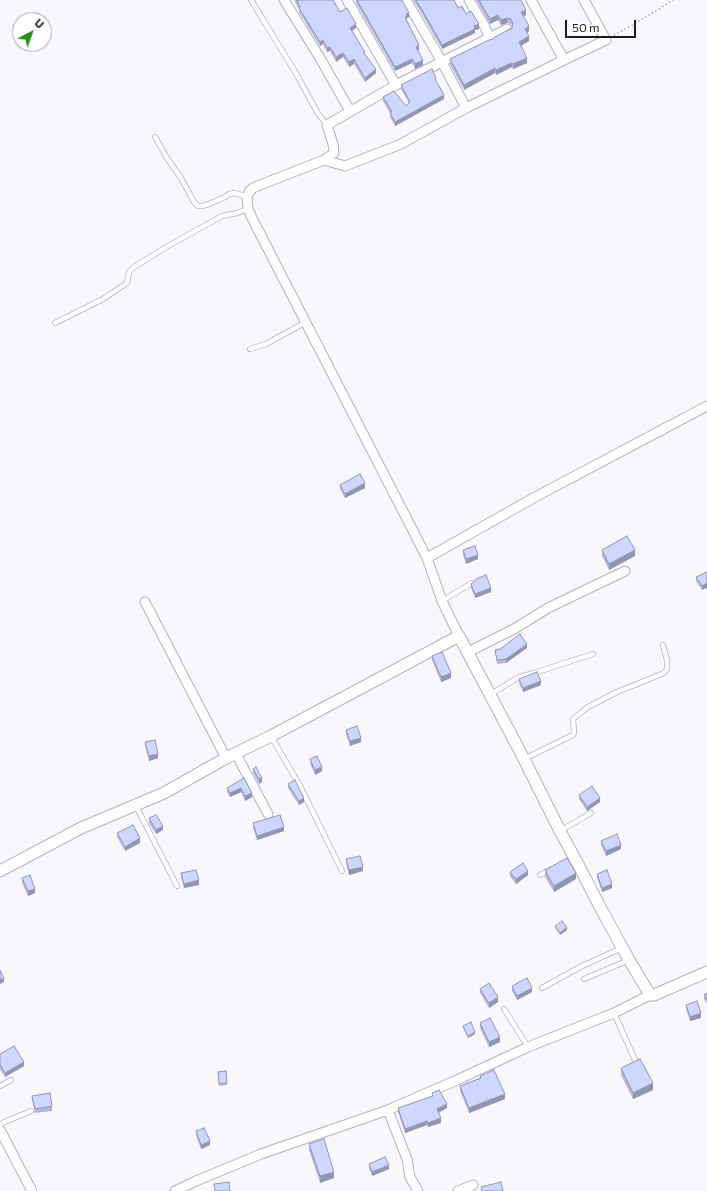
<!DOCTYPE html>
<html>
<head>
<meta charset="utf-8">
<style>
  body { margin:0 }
  #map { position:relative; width:707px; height:1191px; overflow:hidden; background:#faf7fc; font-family:Commissioner,sans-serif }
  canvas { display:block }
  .north { position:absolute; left:12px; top:12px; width:40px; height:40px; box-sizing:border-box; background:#fff; border:1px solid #a5a3a7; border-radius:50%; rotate:41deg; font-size:11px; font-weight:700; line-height:16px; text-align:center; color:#1e1922 }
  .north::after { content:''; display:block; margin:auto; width:14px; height:18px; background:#228e13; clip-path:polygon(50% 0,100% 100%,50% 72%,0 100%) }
  .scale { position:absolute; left:565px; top:20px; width:71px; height:18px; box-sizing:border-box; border:2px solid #1e1922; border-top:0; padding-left:5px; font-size:12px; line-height:14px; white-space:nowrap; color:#1e1922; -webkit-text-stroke:3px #fff; paint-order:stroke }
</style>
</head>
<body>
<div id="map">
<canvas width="707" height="1191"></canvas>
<div class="north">U</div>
<div class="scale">50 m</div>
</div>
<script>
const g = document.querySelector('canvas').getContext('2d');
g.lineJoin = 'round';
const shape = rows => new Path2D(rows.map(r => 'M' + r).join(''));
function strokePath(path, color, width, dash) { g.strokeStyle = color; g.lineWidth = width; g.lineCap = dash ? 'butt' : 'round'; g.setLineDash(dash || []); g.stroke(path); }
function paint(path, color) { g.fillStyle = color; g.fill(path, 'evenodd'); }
const path = shape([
  [614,35,633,25,673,0]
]);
const service = shape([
  [251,0,297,75,317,112,327,125],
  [155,137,167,158,181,178,194,202,198,206,202,206,209,204,225,197,229,194,235,193,247,197],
  [55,323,103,299,127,283,129,272,134,267,168,246,222,216,237,213,248,209],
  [250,349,266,344,306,322],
  [442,601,472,583],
  [491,694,519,677,534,673,593,654],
  [271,736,300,786,342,871],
  [524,759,573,735,574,732,573,719,588,707,617,692,664,673,667,669,667,660,663,645],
  [136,806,177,886],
  [560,831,591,813],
  [540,875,550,870],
  [584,979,629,960],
  [542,988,582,966,622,948],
  [504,1009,528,1047],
  [614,1013,635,1060],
  [0,1086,11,1080],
  [0,1124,31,1111]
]);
const minor = shape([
  [284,0,320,58,350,111],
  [347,0,396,85],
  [406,0,442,62,466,108],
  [469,0,484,25,490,39],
  [564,60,606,40,584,0],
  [324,160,345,166,401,144,466,108,564,60,531,0],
  [427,558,537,496,707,406],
  [145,602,226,758],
  [459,636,442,601,427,558,252,218,248,209,247,197,249,192,253,188,260,185,324,160,330,156,334,153,333,144,327,125,396,85,507,29],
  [468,652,514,629,548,608,625,571],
  [236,754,268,814],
  [388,1110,403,1149,407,1159,410,1177,418,1191],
  [0,1130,32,1191],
  [175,1191,196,1181,261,1154,388,1110,457,1080,528,1047,614,1013,650,995],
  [458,1191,473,1185]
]);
const tertiary = shape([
  [0,871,81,828,164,793,226,758,271,736,459,636,524,759,560,831,580,868,599,905,629,960,649,993,650,995,654,995,707,972]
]);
const wall = shape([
  [294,0,333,0,340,12,356,28,352,31,365,54,376,73,365,82,354,64,349,67,343,57,336,62,330,51,327,52,323,44,320,46,299,12,299,9],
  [356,0,402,0,409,17,407,18,407,20,419,50,418,50,423,65,415,69,412,63,395,71,356,3],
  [413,0,454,0,458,8,466,14,479,29,475,30,475,33,442,49,420,11],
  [476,0,521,0,526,15,524,16,529,31,527,33,529,41,521,46,527,63,513,69,512,67,496,75,495,73,464,90,450,64,450,59,493,39,512,27,511,24,507,23,501,25,498,20,490,24],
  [436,81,444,99,395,126,390,117,390,113,383,101,383,97,406,106,409,103,401,89,401,85],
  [340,485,365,488,345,498,340,489],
  [463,550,478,559,466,564,463,555],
  [602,550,635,556,609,570,602,556],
  [707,572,702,590,696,581,696,577],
  [471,584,491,592,475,598,471,588],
  [527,648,506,663,497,664,495,650],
  [432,656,451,678,441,682,432,660],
  [519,679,541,685,523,692,519,683],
  [346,730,361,742,350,746,346,734],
  [145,742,158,758,149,761,145,746],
  [310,759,322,771,315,775,310,763],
  [253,769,262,782,259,784,253,773],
  [244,778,252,797,245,801,241,792,230,797,227,792,227,788],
  [288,784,304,802,299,805,288,788],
  [579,795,600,802,587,811,579,799],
  [149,818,163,830,156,834,149,823],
  [253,823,284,831,257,840,253,828],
  [117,833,140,843,125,851,117,837],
  [601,841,621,849,606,856,601,845],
  [346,859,363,871,349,875,346,863],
  [545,870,576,879,554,892,545,877],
  [510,872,528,875,516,884,510,876],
  [181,873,199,885,184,888,181,878],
  [597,874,612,888,602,892,597,878],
  [22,878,35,893,28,896,22,882],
  [555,926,567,930,560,935,555,928],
  [512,986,532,992,517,1000,512,991],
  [480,989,498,1002,489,1008,480,993],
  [707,993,707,1004,704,999,704,995],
  [686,1005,701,1018,690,1021,686,1009],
  [480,1023,500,1042,489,1047,480,1028],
  [463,1026,475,1034,468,1038,463,1028],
  [0,1054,24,1066,5,1077,0,1069],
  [621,1068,653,1090,633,1099,621,1075],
  [226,1071,227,1085,219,1086,218,1072],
  [480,1076,505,1099,469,1113,460,1091,460,1086,480,1078],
  [432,1093,447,1108,439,1113,441,1123,428,1127,427,1125,405,1133,398,1112,398,1108,432,1097],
  [32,1096,52,1106,52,1111,35,1113,32,1100],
  [196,1131,210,1145,201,1149,196,1136],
  [309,1144,334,1178,320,1183,309,1150],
  [369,1164,389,1169,372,1176,369,1168]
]);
const shadedWall = shape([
  [526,10,526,15,521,17,521,12],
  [409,13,409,17,407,18,407,21,405,22,406,14],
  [498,15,498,20,490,24,490,19],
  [507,18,507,23,501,25,501,20],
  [356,24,356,28,350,32,350,28],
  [479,24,479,29,475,30,475,33,442,49,442,45],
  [529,26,529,31,525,34,525,29],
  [529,36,529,41,519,47,519,42],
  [323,40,323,44,320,46,320,42],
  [419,45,419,50,416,52,416,47],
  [330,47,330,51,327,52,327,48],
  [343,53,343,57,336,62,336,57],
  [527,58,527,63,513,69,513,64],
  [354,59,354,64,349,67,349,62],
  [412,59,412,63,395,71,395,67],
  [423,60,423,65,415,69,415,64],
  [512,63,512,67,496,75,496,70],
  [495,68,495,73,464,90,464,85],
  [376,69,376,73,365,82,365,78],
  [444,95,444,99,395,126,395,122],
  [365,483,365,488,345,498,345,494],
  [635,550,635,556,609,570,609,564],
  [478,555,478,559,466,564,466,559],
  [707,583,707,588,702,590,702,586],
  [491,588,491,592,475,598,475,594],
  [527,644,527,648,506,663,506,659],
  [451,673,451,678,441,682,441,677],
  [541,681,541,685,523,692,523,688],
  [361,738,361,742,350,746,350,741],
  [158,754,158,758,149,761,149,756],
  [322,767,322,771,315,775,315,770],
  [262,778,262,782,259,784,259,779],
  [241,788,241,792,230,797,230,793],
  [252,793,252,797,245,801,245,796],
  [304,798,304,802,299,805,299,801],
  [600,798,600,802,587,811,587,807],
  [163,826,163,830,156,834,156,830],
  [284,827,284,831,257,840,257,836],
  [140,838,140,843,125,851,125,847],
  [621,845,621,849,606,856,606,851],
  [363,867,363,871,349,875,349,870],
  [528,871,528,875,516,884,516,879],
  [576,873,576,879,554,892,554,886],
  [199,880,199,885,184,888,184,884],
  [612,884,612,888,602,892,602,888],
  [35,889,35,893,28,896,28,891],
  [567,927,567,930,560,935,560,933],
  [4,978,4,982,0,984,0,980],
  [532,988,532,992,517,1000,517,996],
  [498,997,498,1002,489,1008,489,1003],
  [701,1013,701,1018,690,1021,690,1017],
  [475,1032,475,1034,468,1038,468,1036],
  [500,1037,500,1042,489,1047,489,1042],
  [24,1062,24,1066,5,1077,5,1073],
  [653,1083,653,1090,633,1099,633,1093],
  [505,1094,505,1099,469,1113,469,1108],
  [447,1104,447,1108,437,1113,437,1109],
  [441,1118,441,1123,428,1127,428,1123],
  [427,1121,427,1125,405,1133,405,1129],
  [210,1141,210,1145,201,1149,201,1145],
  [389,1165,389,1169,372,1176,372,1172],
  [334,1172,334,1178,320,1183,320,1176]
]);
const building = shape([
  [297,0,333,0,340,12,347,8,356,24,350,28,365,52,363,52,376,69,365,78,354,59,349,62,343,53,336,57,330,47,327,48,323,40,320,42,299,8,300,7,297,0],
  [357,0,402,0,409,13,406,14,407,16,405,17,419,45,416,47,423,60,415,64,412,59,395,67,357,0],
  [416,0,454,0,458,8,462,6,466,14,471,11,479,24,474,26,475,29,442,45,420,6,420,7,416,0],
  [479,0,521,0,526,10,521,12,529,26,525,29,529,36,519,42,527,58,513,64,512,63,496,70,495,68,464,85,450,59,489,40,493,39,495,37,512,28,513,24,511,19,507,18,501,20,498,15,490,19,479,0],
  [432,69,436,78,435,79,444,95,395,122,390,113,392,112,383,97,394,91,406,106,410,102,401,85,432,69],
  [360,474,365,483,345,494,340,485,360,474],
  [627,536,635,550,609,564,602,550,627,536],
  [475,546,478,555,466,559,463,550,475,546],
  [707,572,707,583,702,586,696,577,707,572],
  [486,575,491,588,475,594,471,584,474,582,476,579,486,575],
  [520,634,527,644,506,659,497,660,495,650,500,649,520,634],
  [442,652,451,673,441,677,432,656,442,652],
  [537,672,541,681,523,688,519,679,537,672],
  [357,726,361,738,350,741,346,730,357,726],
  [155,740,158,754,149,756,145,742,155,740],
  [317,756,322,767,315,770,310,759,317,756],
  [256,767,262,778,259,779,253,769,256,767],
  [244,778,252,793,245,796,241,788,230,793,227,788,244,778],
  [295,780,304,798,299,801,288,784,295,780],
  [592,786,600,798,587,807,579,795,592,786],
  [156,815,163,826,156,830,149,818,156,815],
  [280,815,284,827,257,836,253,823,280,815],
  [133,825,140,838,125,847,117,833,133,825],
  [617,834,621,845,606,851,601,841,617,834],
  [360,856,363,867,349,870,346,859,360,856],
  [567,858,576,873,554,886,545,870,567,858],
  [523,863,528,871,516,879,510,872,523,863],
  [196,870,199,880,184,884,181,873,196,870],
  [607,870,612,884,602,888,597,874,607,870],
  [30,875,35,889,28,891,22,878,30,875],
  [562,921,567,927,560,933,555,926,562,921],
  [0,970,4,978,0,980,0,970],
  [527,978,532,988,517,996,512,986,527,978],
  [489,983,498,997,489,1003,480,989,489,983],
  [707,993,707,1000,704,995,707,993],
  [697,1001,701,1013,690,1017,686,1005,697,1001],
  [490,1018,500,1037,489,1042,480,1023,490,1018],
  [471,1022,475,1032,468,1036,463,1026,471,1022],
  [14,1046,24,1062,5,1073,0,1065,0,1054,14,1046],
  [640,1059,653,1083,633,1093,621,1068,640,1059],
  [494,1070,505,1094,469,1108,460,1086,481,1078,480,1076,494,1070],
  [226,1071,227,1083,219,1084,218,1072,226,1071],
  [439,1090,447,1104,437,1109,441,1118,428,1123,427,1121,405,1129,398,1108,433,1096,432,1093,439,1090],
  [50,1093,52,1106,35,1109,32,1096,50,1093],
  [204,1128,210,1141,201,1145,196,1131,204,1128],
  [324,1139,334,1172,320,1176,309,1144,324,1139],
  [385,1157,389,1165,372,1172,369,1164,385,1157],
  [229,1182,230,1191,215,1191,214,1184,229,1182],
  [501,1182,503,1191,482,1191,481,1187,501,1182]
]);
strokePath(service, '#baacc3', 6);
strokePath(minor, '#baacc3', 11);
strokePath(tertiary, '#baacc3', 13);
strokePath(path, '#868289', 1.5, [1, 3]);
strokePath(service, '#fff', 4.5);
strokePath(minor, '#fff', 9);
strokePath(tertiary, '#fff', 11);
paint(wall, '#b2b8db');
paint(shadedWall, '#9196b2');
paint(building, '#cfd6ff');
strokePath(building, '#9196b2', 1);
</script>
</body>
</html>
